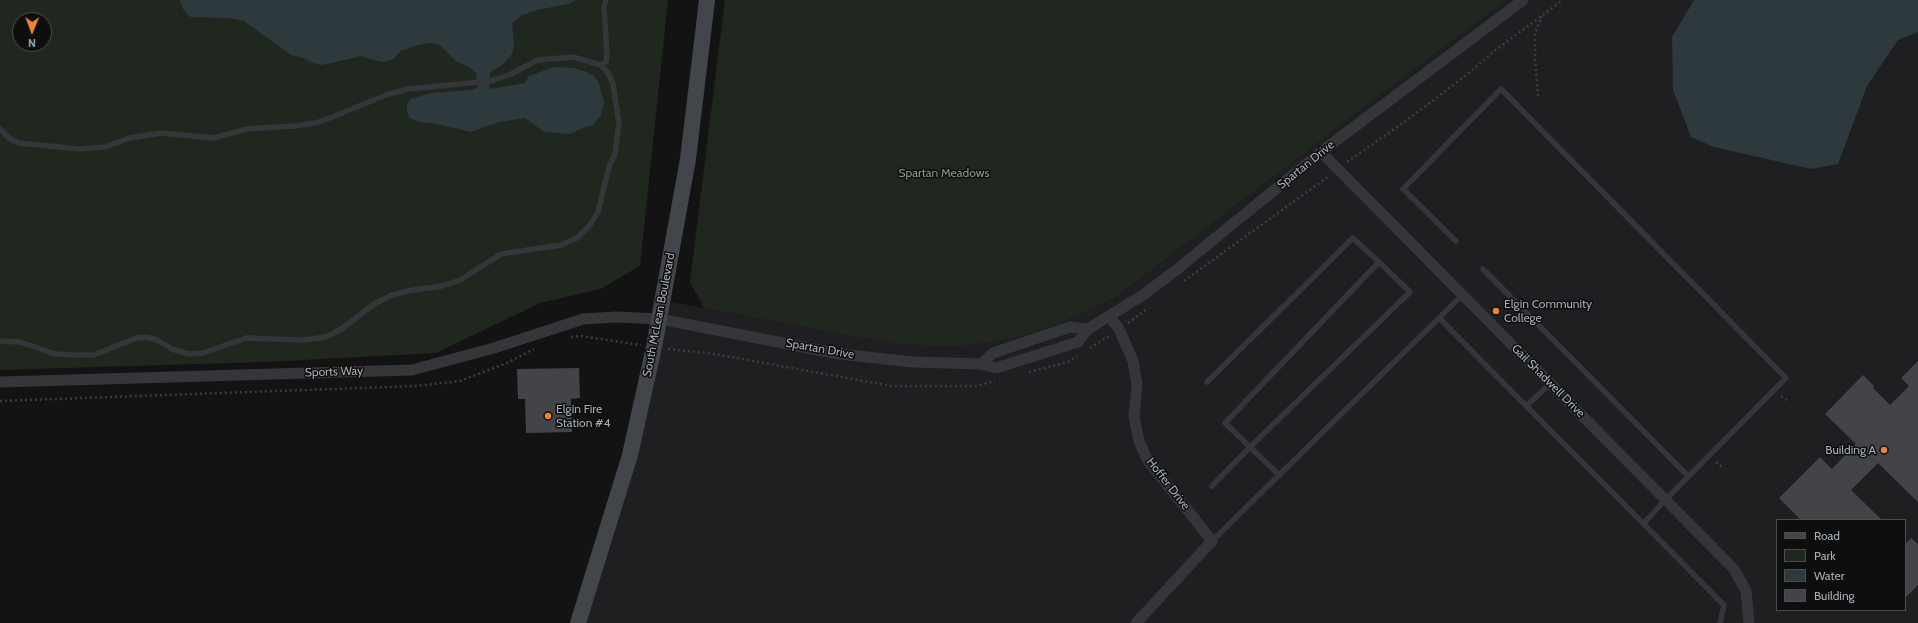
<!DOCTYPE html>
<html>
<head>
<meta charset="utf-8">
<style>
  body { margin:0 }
  #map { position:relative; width:1918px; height:623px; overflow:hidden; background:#131314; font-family:Cabin,sans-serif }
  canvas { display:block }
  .legend { position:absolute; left:1776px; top:519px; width:130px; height:92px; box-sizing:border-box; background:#0e0e0f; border:1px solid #4a4e51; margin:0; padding:5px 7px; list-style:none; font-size:12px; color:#a5adb5 }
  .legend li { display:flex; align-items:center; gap:8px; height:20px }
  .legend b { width:20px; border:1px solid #4a4e51 }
  .north { position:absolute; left:12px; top:12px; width:40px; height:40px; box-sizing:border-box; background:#0e0e0f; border:1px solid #4a4e51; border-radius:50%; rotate:181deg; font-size:11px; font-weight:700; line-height:16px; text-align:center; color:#a5adb5 }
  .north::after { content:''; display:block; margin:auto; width:14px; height:18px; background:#ed8432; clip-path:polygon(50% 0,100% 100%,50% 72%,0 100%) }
</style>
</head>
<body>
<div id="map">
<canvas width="1918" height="623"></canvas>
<ul class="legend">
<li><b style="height:5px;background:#424549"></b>Road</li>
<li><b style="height:11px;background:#20271f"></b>Park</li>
<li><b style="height:11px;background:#2d393d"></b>Water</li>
<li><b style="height:11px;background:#424447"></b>Building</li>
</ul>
<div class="north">N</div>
</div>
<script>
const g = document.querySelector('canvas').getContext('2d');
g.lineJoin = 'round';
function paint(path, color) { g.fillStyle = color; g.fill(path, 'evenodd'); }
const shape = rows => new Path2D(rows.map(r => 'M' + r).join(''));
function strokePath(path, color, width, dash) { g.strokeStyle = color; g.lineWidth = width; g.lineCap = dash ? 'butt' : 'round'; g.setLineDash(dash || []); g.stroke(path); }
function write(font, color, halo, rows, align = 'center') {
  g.font = font + ' Cabin,sans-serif'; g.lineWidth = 3; g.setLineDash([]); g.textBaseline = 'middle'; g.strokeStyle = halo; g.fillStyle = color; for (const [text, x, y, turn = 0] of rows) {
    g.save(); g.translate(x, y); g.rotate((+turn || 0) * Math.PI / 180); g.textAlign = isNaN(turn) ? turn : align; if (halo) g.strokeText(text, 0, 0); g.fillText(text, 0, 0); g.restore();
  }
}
const built = shape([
  [1494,0,1918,0,1918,623,579,623,609,552,671,302,873,338],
  [1777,520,1905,520,1905,610,1777,610]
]);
const green = shape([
  [0,0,668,0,640,266,600,289,540,303,436,353,264,362,0,370],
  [20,20,44,20,44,44,20,44],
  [725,0,1507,0,1385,91,1115,297,1058,324,1015,338,953,347,897,344,704,308,690,282]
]);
const water = shape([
  [180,0,577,0,568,4,537,10,522,15,512,23,514,43,512,54,501,66,490,72,489,89,525,83,528,77,552,67,575,68,586,72,595,77,599,84,604,102,601,115,594,124,569,134,544,132,525,118,499,122,471,132,437,124,420,122,410,118,407,112,407,104,411,99,431,93,472,90,478,87,476,73,467,66,457,62,440,45,430,43,414,46,401,51,393,59,384,62,373,60,362,56,322,65,313,63,303,58,291,55,244,21,229,18,190,17,183,9],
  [1694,0,1918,0,1918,32,1898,40,1867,86,1838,164,1811,169,1714,147,1691,137,1673,90,1672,37]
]);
const building = shape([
  [1918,361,1918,502,1878,463,1851,490,1882,520,1801,520,1779,498,1820,457,1832,469,1856,444,1825,414,1863,375,1874,386,1873,388,1890,405,1909,386,1901,378],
  [579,368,580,398,571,399,572,432,526,433,525,399,518,399,517,369],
  [1911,538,1918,544,1918,585,1905,598,1905,544]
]);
const path = shape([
  [1538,96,1535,59,1535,34,1542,16],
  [1347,162,1410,118,1465,76,1493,52,1563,0],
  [1184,281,1329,176],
  [1128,323,1148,308],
  [571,337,581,336,641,345],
  [1090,348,1109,336],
  [668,349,709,353,891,386,976,386,995,381],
  [1029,372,1068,362,1077,356],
  [1781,396,1788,401],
  [0,401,415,386,460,381,507,363,534,349],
  [1716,462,1723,468]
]);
const lane = shape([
  [601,65,606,62,607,54,604,7,606,0],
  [0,129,9,138,19,143,78,149,105,147,129,138,161,133,213,138,247,129,295,126,320,122,386,95,408,89,491,81,509,75,538,60,573,57,601,65,608,73,613,84,619,123,615,154,609,167,598,212,590,225,577,238,561,245,501,254,460,280,442,286,407,291,390,296,374,304,343,328,326,337,303,340,246,338,203,353,189,354,172,349,157,340,147,337,136,338,94,355,75,355,55,354,20,342,0,341],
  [1456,241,1403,189,1501,89,1786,378,1666,499,1644,523],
  [1483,269,1688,476],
  [1462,295,1439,318,1724,605,1720,623],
  [1207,382,1353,238,1379,262],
  [1526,406,1550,384],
  [1212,486,1250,447,1410,292,1379,262,1225,423,1250,447,1279,475],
  [1212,541,1439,318]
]);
const street = shape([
  [1321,152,1734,569,1746,591,1749,623],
  [1109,316,1119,329,1133,361,1137,385,1134,416,1139,441,1147,459,1212,541,1136,623],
  [981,364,993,353,1070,327,1088,329],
  [0,382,412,370,494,348,583,319,616,317,660,319,839,354,913,362,981,364,996,368,1078,342,1088,329,1143,295,1175,271,1321,152,1523,0]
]);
const secondary = shape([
  [578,623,630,455,654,347,688,159,707,0]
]);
const markers = [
  [1496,311,4,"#ed8432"],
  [548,416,4,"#ed8432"],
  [1884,450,4,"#ed8432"]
];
const streetNames = [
  ["Spartan Drive",1306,165,-39],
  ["South McLean Boulevard",659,315,-79],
  ["Spartan Drive",820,349,10],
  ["Sports Way",334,372,-2],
  ["Gail Shadwell Drive",1548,381,45],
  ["Hoffer Drive",1168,484,52]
];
const parkNames = [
  ["Spartan Meadows",944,173]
];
const poiNames = [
  ["Elgin Community",1504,304],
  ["College",1504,318],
  ["Elgin Fire",556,409],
  ["Station #4",556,423],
  ["Building A",1876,450,"right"]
];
paint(built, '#1f1f21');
paint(green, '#20271f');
paint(water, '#2d393d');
paint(building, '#424447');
strokePath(path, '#3a3d40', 2.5, [2, 3]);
strokePath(lane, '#343639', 5.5);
strokePath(street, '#343639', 11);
strokePath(secondary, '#424549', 16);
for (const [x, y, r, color] of markers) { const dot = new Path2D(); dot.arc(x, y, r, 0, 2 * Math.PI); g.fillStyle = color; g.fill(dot); strokePath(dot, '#0e0e0f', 1.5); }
write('12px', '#a5adb5', '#0e0e0f', streetNames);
write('12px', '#829f7c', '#0e0e0f', parkNames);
write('12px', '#a5adb5', '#0e0e0f', poiNames, 'left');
</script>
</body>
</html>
